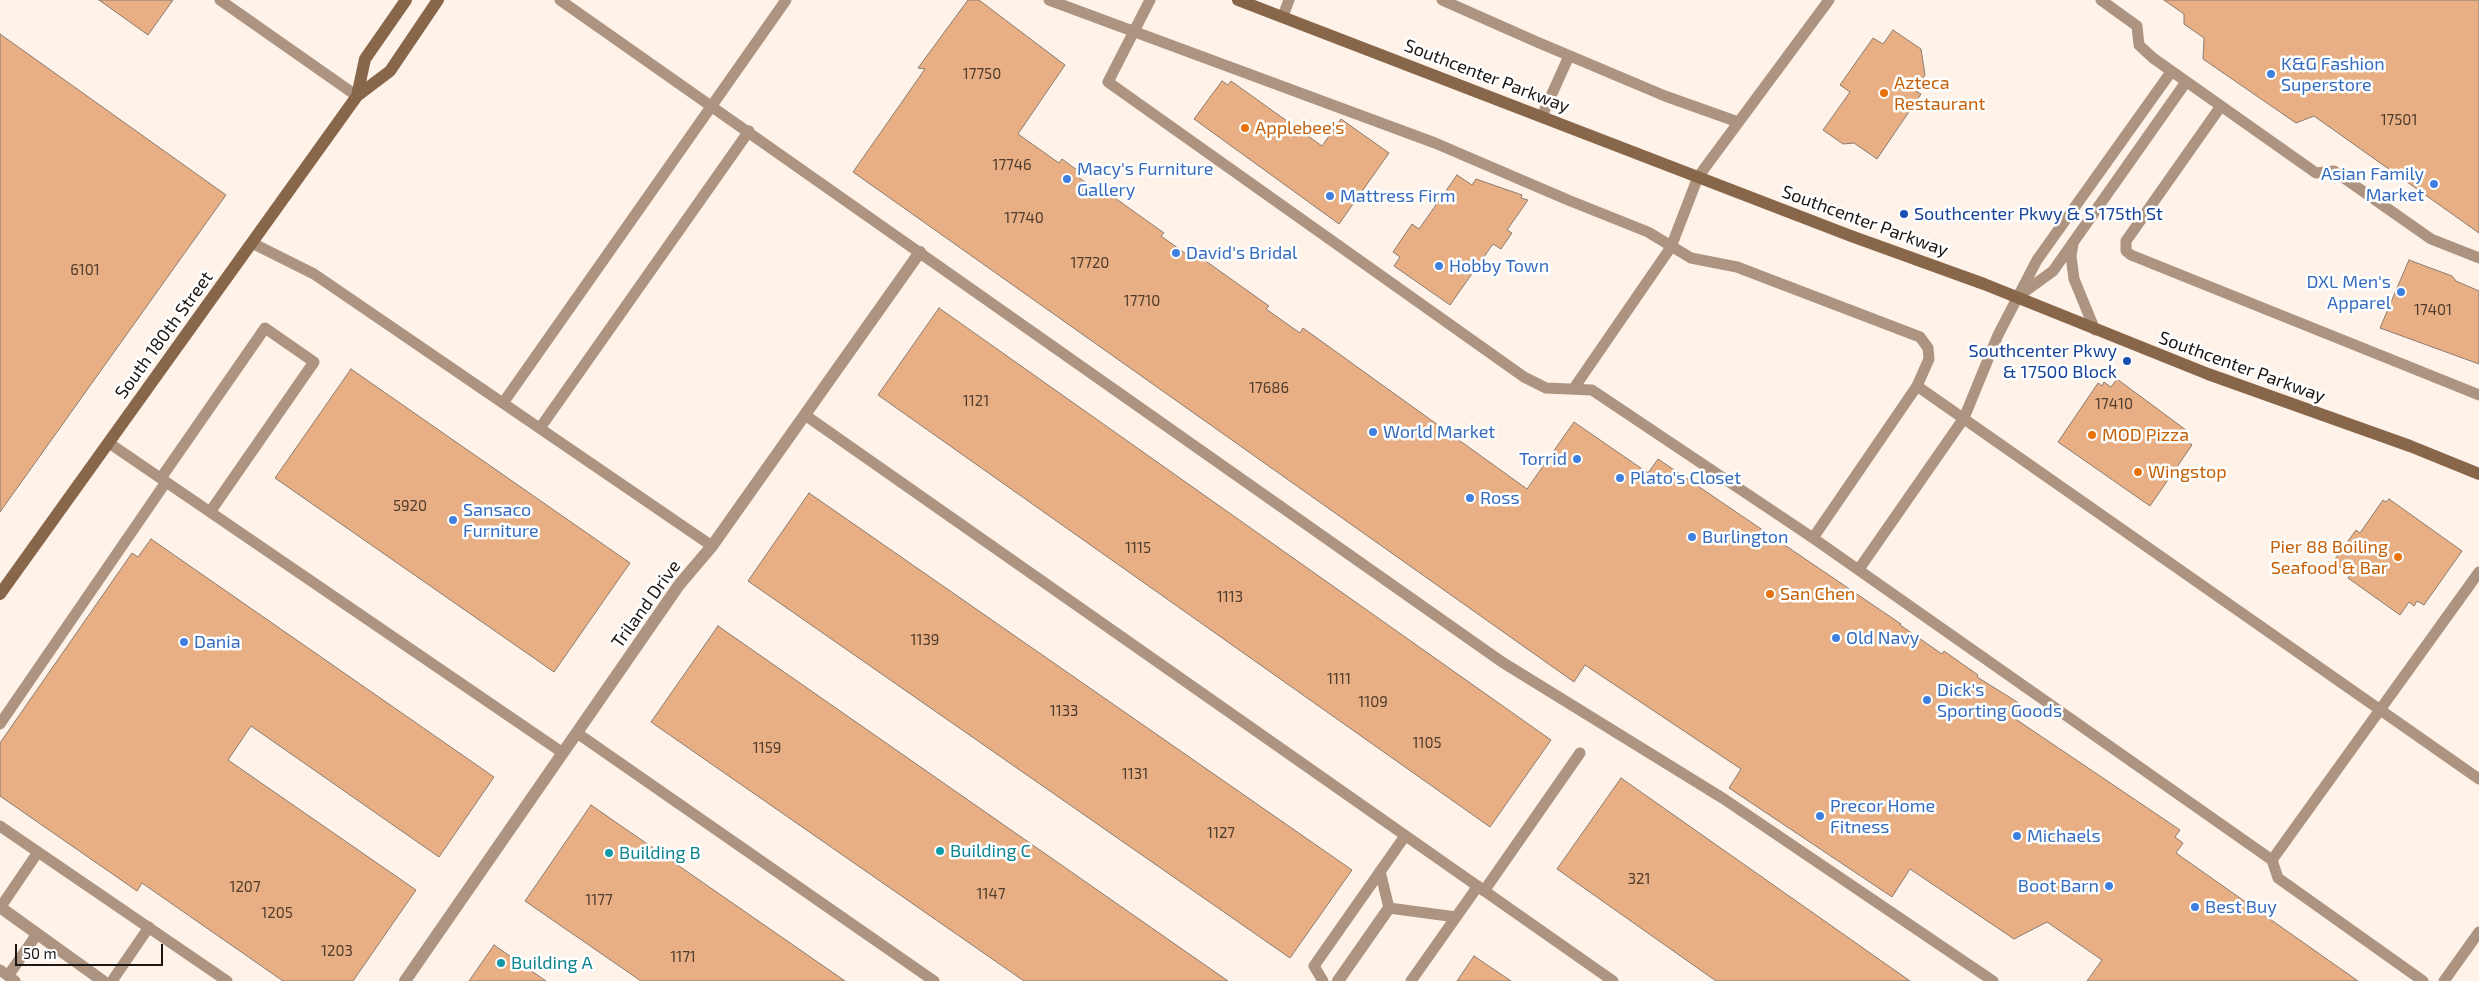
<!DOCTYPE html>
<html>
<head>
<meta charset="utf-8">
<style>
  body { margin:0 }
  #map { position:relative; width:2479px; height:981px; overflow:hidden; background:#fff2e9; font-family:"Exo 2",sans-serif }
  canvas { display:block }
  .scale { position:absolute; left:15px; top:944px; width:148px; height:22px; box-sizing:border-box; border:2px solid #1c1612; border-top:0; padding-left:6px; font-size:15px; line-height:18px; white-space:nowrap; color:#1c1612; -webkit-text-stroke:4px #fff; paint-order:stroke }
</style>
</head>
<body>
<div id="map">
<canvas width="2479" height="981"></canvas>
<div class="scale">50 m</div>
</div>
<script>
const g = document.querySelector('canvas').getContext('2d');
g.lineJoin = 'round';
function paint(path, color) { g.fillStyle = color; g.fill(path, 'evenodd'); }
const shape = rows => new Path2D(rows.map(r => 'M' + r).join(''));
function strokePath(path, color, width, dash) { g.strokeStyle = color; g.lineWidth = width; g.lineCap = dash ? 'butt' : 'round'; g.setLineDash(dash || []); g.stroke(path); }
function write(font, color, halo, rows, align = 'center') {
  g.font = font + ' "Exo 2",sans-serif'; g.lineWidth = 5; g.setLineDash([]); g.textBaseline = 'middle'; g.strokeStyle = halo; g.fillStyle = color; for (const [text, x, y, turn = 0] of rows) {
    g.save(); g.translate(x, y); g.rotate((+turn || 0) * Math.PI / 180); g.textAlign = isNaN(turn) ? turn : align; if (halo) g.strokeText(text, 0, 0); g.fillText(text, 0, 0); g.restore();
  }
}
const building = shape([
  [99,0,173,0,148,35,99,0],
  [968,0,979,0,1065,65,1018,134,1059,163,1062,159,1081,173,1078,177,1105,196,1108,193,1164,233,1161,236,1196,261,1200,257,1269,306,1266,309,1300,333,1303,328,1527,489,1574,422,1648,473,1658,459,1901,624,1900,625,1942,654,1944,651,1978,675,1977,677,2022,705,2014,718,2180,830,2175,837,2183,843,2176,853,2358,981,2087,981,2102,960,2047,922,2014,939,1910,869,1892,897,1729,788,1741,769,1585,665,1574,682,853,172,925,69,918,68,968,0],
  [2164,0,2479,0,2479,233,2314,116,2296,123,2203,59,2204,38,2184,24,2184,14,2164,0],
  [1893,30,1921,49,1925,75,1914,90,1921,94,1877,159,1854,143,1843,144,1823,130,1850,92,1840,85,1873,38,1883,44,1893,30],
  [0,34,226,195,0,512,0,34],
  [1222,81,1228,85,1231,81,1322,146,1341,119,1389,153,1339,224,1194,119,1222,81],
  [1457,175,1472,185,1476,179,1522,195,1521,198,1528,200,1507,230,1512,233,1501,249,1493,244,1450,305,1394,266,1400,257,1393,252,1412,224,1419,229,1457,175],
  [2409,260,2452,276,2456,281,2479,291,2479,364,2380,328,2409,260],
  [939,308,1551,740,1490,827,878,395,939,308],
  [351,369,630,563,554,672,275,478,351,369],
  [2117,379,2190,433,2185,440,2192,445,2150,506,2058,442,2098,383,2102,386,2104,382,2111,387,2117,379],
  [809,493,1352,870,1290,958,748,581,809,493],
  [2389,499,2462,551,2424,605,2417,601,2414,606,2409,602,2400,615,2348,578,2350,574,2333,562,2356,530,2360,533,2383,500,2386,502,2389,499],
  [151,539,494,777,439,857,251,726,228,760,416,890,353,981,283,981,142,883,137,891,0,796,0,743,132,553,138,557,151,539],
  [718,626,1228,981,1024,981,651,722,718,626],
  [1621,778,1910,981,1716,981,1557,869,1621,778],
  [591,805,845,981,641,981,525,901,591,805],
  [494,945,546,981,469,981,494,945],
  [1474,956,1511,981,1457,981,1474,956]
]);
const service = shape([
  [220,0,357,96],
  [560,0,1502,662,1724,799,1993,981],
  [1049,0,1435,143,1568,200,1648,232,1691,258,1737,267,1920,337,1928,348,1929,359,1917,386,1813,538],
  [1150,0,1108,82,1524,377,1546,388,1592,390,1813,538,2272,860,2278,878,2423,981],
  [1442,0,1537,42,1665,96,1738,122],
  [2101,0,2137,26,2139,45,2153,58,2316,173,2334,171,2431,239,2479,258],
  [1283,16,1289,0],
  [2221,106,2126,241,2126,251,2131,255,2479,395],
  [1542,116,1569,56],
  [252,243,314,274,712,546],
  [2073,244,2071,256,2074,279,2095,330],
  [2020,295,2053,271,2186,82],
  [1917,386,2479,779],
  [1574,388,1671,247,1698,177,1829,0],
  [503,403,786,0],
  [805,415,1613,981],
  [540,428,749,131],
  [109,443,563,753],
  [161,478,265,328,314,362,210,512],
  [1859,569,1964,418,1998,335,2037,260,2171,72],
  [0,724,166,482],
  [577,733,934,981],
  [0,826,227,981],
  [2272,860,2479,572],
  [1380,871,1389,908,1456,917],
  [1484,891,1580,753],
  [0,908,38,852],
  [0,970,15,981],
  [8,976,37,934],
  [112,981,149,927],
  [1323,981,1314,966,1405,836],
  [1411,981,1478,886],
  [2444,981,2479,932]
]);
const minor = shape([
  [405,981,679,585,712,546,920,252],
  [1338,981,1389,908]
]);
const tertiary = shape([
  [0,907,103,981]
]);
const secondary = shape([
  [1238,0,1851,236,1984,284,2208,374,2410,446,2479,474],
  [357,96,365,59,406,0],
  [0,594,357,96,390,71,438,0]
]);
const markers = [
  [2271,74,5,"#3f7fe0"],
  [1884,93,5,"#e8710a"],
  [1245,128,5,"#e8710a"],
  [1067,179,5,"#3f7fe0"],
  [2434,184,5,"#3f7fe0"],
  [1330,196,5,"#3f7fe0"],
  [1904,214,5,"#1a4fb4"],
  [1176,253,5,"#3f7fe0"],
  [1439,266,5,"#3f7fe0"],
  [2401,292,5,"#3f7fe0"],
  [2127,361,5,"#1a4fb4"],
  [1373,432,5,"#3f7fe0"],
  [2092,435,5,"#e8710a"],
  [1577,459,5,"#3f7fe0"],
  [2138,472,5,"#e8710a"],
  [1620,478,5,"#3f7fe0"],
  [1470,498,5,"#3f7fe0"],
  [453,520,5,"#3f7fe0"],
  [1692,537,5,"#3f7fe0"],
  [2398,557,5,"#e8710a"],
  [1770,594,5,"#e8710a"],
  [1836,638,5,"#3f7fe0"],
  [184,642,5,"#3f7fe0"],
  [1927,700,5,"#3f7fe0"],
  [1820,816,5,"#3f7fe0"],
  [2017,836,5,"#3f7fe0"],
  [940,851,5,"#0f9aa8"],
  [609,853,5,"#0f9aa8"],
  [2109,886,5,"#3f7fe0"],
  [2195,907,5,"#3f7fe0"],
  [501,963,5,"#0f9aa8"]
];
const numberNames = [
  ["17750",982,74],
  ["17501",2399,120],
  ["17746",1012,165],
  ["17740",1024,218],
  ["17720",1090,263],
  ["6101",85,270],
  ["17710",1142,301],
  ["17401",2433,310],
  ["17686",1269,388],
  ["1121",976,401],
  ["17410",2114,404],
  ["5920",410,506],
  ["1115",1138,548],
  ["1113",1230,597],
  ["1139",925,640],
  ["1111",1339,679],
  ["1109",1373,702],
  ["1133",1064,711],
  ["1105",1427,743],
  ["1159",767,748],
  ["1131",1135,774],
  ["1127",1221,833],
  ["321",1639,879],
  ["1207",245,887],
  ["1147",991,894],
  ["1177",599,900],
  ["1205",277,913],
  ["1203",337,951],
  ["1171",683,957]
];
const shopNames = [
  ["K&G Fashion",2281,64],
  ["Superstore",2281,85],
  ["Macy's Furniture",1077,169],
  ["Gallery",1077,190],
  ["Asian Family",2424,174,"right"],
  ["Market",2424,195,"right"],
  ["Mattress Firm",1340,196],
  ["David's Bridal",1186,253],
  ["Hobby Town",1449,266],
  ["DXL Men's",2391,282,"right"],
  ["Apparel",2391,303,"right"],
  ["World Market",1383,432],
  ["Torrid",1567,459,"right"],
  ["Plato's Closet",1630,478],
  ["Ross",1480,498],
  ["Sansaco",463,510],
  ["Furniture",463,531],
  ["Burlington",1702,537],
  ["Old Navy",1846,638],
  ["Dania",194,642],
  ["Dick's",1937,690],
  ["Sporting Goods",1937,711],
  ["Precor Home",1830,806],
  ["Fitness",1830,827],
  ["Michaels",2027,836],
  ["Boot Barn",2099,886,"right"],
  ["Best Buy",2205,907]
];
const streetNames = [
  ["Southcenter Parkway",1487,76,21],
  ["Southcenter Parkway",1865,221,20],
  ["South 180th Street",164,335,-54],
  ["Southcenter Parkway",2242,367,20],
  ["Triland Drive",646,604,-54]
];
const foodNames = [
  ["Azteca",1894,83],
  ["Restaurant",1894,104],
  ["Applebee's",1255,128],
  ["MOD Pizza",2102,435],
  ["Wingstop",2148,472],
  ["Pier 88 Boiling",2388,547,"right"],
  ["Seafood & Bar",2388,568,"right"],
  ["San Chen",1780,594]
];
const transitNames = [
  ["Southcenter Pkwy & S 175th St",1914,214],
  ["Southcenter Pkwy",2117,351,"right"],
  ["& 17500 Block",2117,372,"right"]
];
const cultureNames = [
  ["Building C",950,851],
  ["Building B",619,853],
  ["Building A",511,963]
];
paint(building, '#e7af83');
strokePath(building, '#8a7c71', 1);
strokePath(service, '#ac9481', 11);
strokePath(minor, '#ac9481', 12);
strokePath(tertiary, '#ac9481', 12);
strokePath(secondary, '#88664a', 12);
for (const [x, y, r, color] of markers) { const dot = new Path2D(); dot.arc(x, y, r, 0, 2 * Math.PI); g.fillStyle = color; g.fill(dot); strokePath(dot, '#fff', 2); }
write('15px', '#4f3c2e', null, numberNames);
write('18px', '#366cbe', '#fff', shopNames, 'left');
write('18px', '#1c1612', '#fff', streetNames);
write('18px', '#c56008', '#fff', foodNames, 'left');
write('18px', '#164399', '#fff', transitNames, 'left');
write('18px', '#0d838f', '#fff', cultureNames, 'left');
</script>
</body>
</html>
